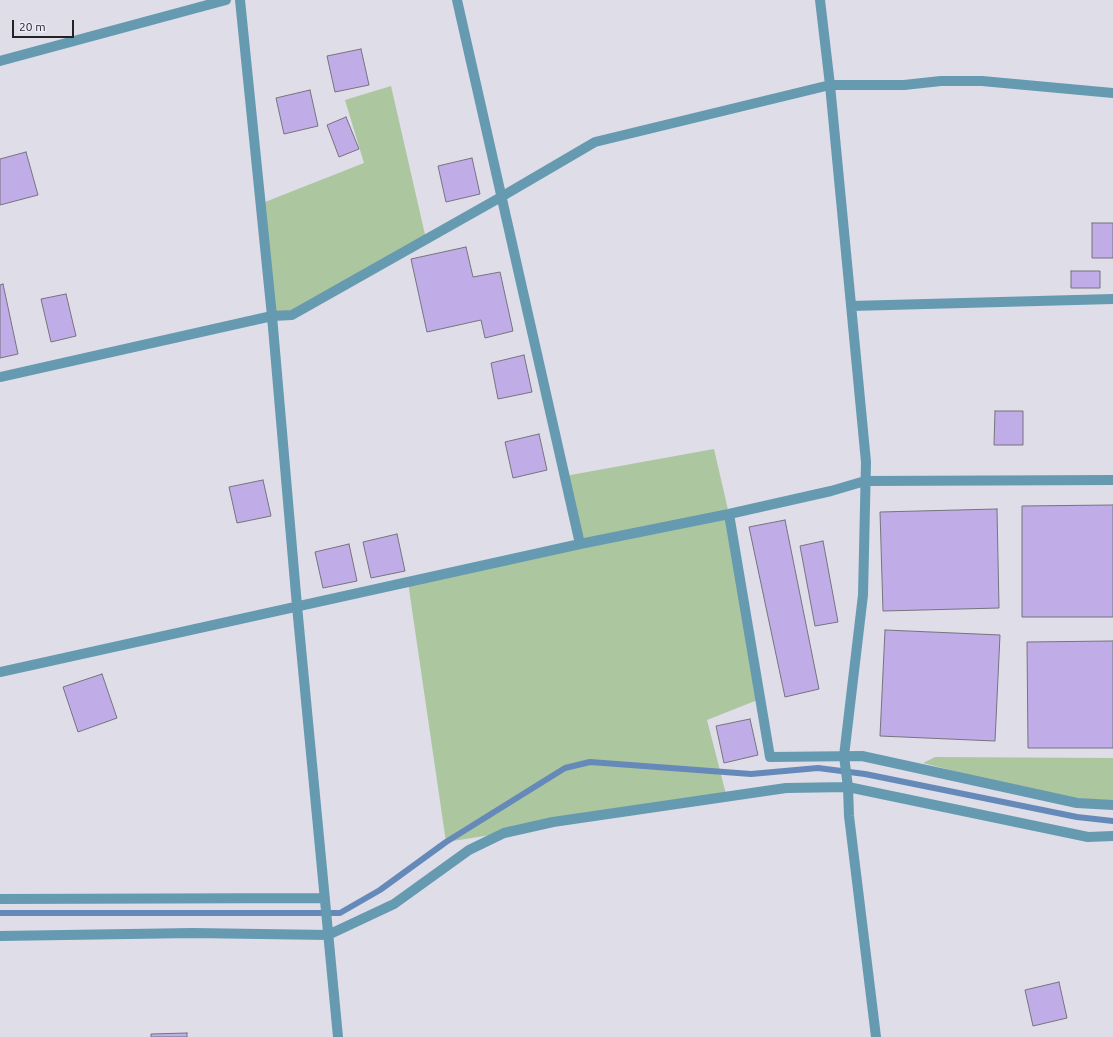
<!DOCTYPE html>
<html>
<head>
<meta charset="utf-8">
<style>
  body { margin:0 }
  #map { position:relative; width:1113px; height:1037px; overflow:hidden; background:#dedde8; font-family:Ubuntu,sans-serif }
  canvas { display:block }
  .scale { position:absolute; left:12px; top:20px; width:62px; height:18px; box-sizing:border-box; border:2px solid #232327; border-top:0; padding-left:5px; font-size:12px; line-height:14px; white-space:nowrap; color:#232327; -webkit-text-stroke:3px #ebeaf6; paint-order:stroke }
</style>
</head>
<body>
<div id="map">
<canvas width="1113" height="1037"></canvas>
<div class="scale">20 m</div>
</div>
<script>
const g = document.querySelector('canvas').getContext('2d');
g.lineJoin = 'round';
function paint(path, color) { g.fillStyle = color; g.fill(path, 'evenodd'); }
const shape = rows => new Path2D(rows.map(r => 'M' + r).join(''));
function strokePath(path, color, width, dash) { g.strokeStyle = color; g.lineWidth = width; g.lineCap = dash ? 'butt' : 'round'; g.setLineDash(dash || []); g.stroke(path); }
const green = shape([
  [391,86,426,239,292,315,276,316,260,204,364,163,345,100],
  [714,449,729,514,760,699,707,720,726,794,504,833,446,842,408,582,580,544,565,476],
  [935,757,1113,758,1113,800,1077,803,923,763]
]);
const stream = shape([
  [0,913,340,913,380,890,446,842,565,768,590,762,751,774,818,768,865,774,1077,817,1113,821]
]);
const building = shape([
  [361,49,369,85,335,92,327,56,361,49],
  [310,90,318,126,284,134,276,98,310,90],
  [346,117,359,149,339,157,327,125,346,117],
  [26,152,38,195,0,205,0,159,26,152],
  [472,158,480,194,446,202,438,166,472,158],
  [1092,223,1113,223,1113,258,1092,258,1092,223],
  [466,247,473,277,500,272,513,331,485,338,481,320,427,332,411,259,466,247],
  [1071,271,1100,271,1100,288,1071,288,1071,271],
  [3,284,18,354,0,358,0,285,3,284],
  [66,294,76,336,51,342,41,299,66,294],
  [524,355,532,392,498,399,491,363,524,355],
  [995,411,1023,411,1023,445,994,445,995,411],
  [539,434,547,470,513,478,505,442,539,434],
  [263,480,271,516,237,523,229,487,263,480],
  [1113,505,1113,617,1022,617,1022,506,1113,505],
  [997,509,999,608,883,611,880,512,997,509],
  [785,520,819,689,785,697,749,527,785,520],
  [397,534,405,571,371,578,363,542,397,534],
  [823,541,838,622,815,626,800,546,823,541],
  [349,544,357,581,323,588,315,552,349,544],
  [885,630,1000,635,995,741,880,736,885,630],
  [1113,641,1113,748,1028,748,1027,642,1113,641],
  [102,674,117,718,78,732,63,687,102,674],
  [750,719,758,755,724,763,716,726,750,719],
  [1059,982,1067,1018,1033,1026,1025,990,1059,982],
  [187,1033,187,1037,151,1037,151,1034,187,1033]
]);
const minor = shape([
  [240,0,272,316,297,606,338,1037],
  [457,0,580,544],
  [820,0,830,85,866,462,863,595,844,756,848,787,849,816,876,1037],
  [0,61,226,0],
  [851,306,1113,299],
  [0,377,272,316,292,315,501,197,595,142,830,85,904,85,941,81,982,81,1113,93],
  [729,514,770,757,862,756,1077,803,1113,805],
  [0,672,580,544,729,514,831,491,865,481,1113,480],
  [0,899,325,898],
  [0,936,193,933,328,935,394,904,469,850,504,833,553,822,786,788,848,787,1088,837,1113,836]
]);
paint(green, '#acc69f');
strokePath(stream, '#658ab9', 6);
paint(building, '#c0ade7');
strokePath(building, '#76737d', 1);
strokePath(minor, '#659ab0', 10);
</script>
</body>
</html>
